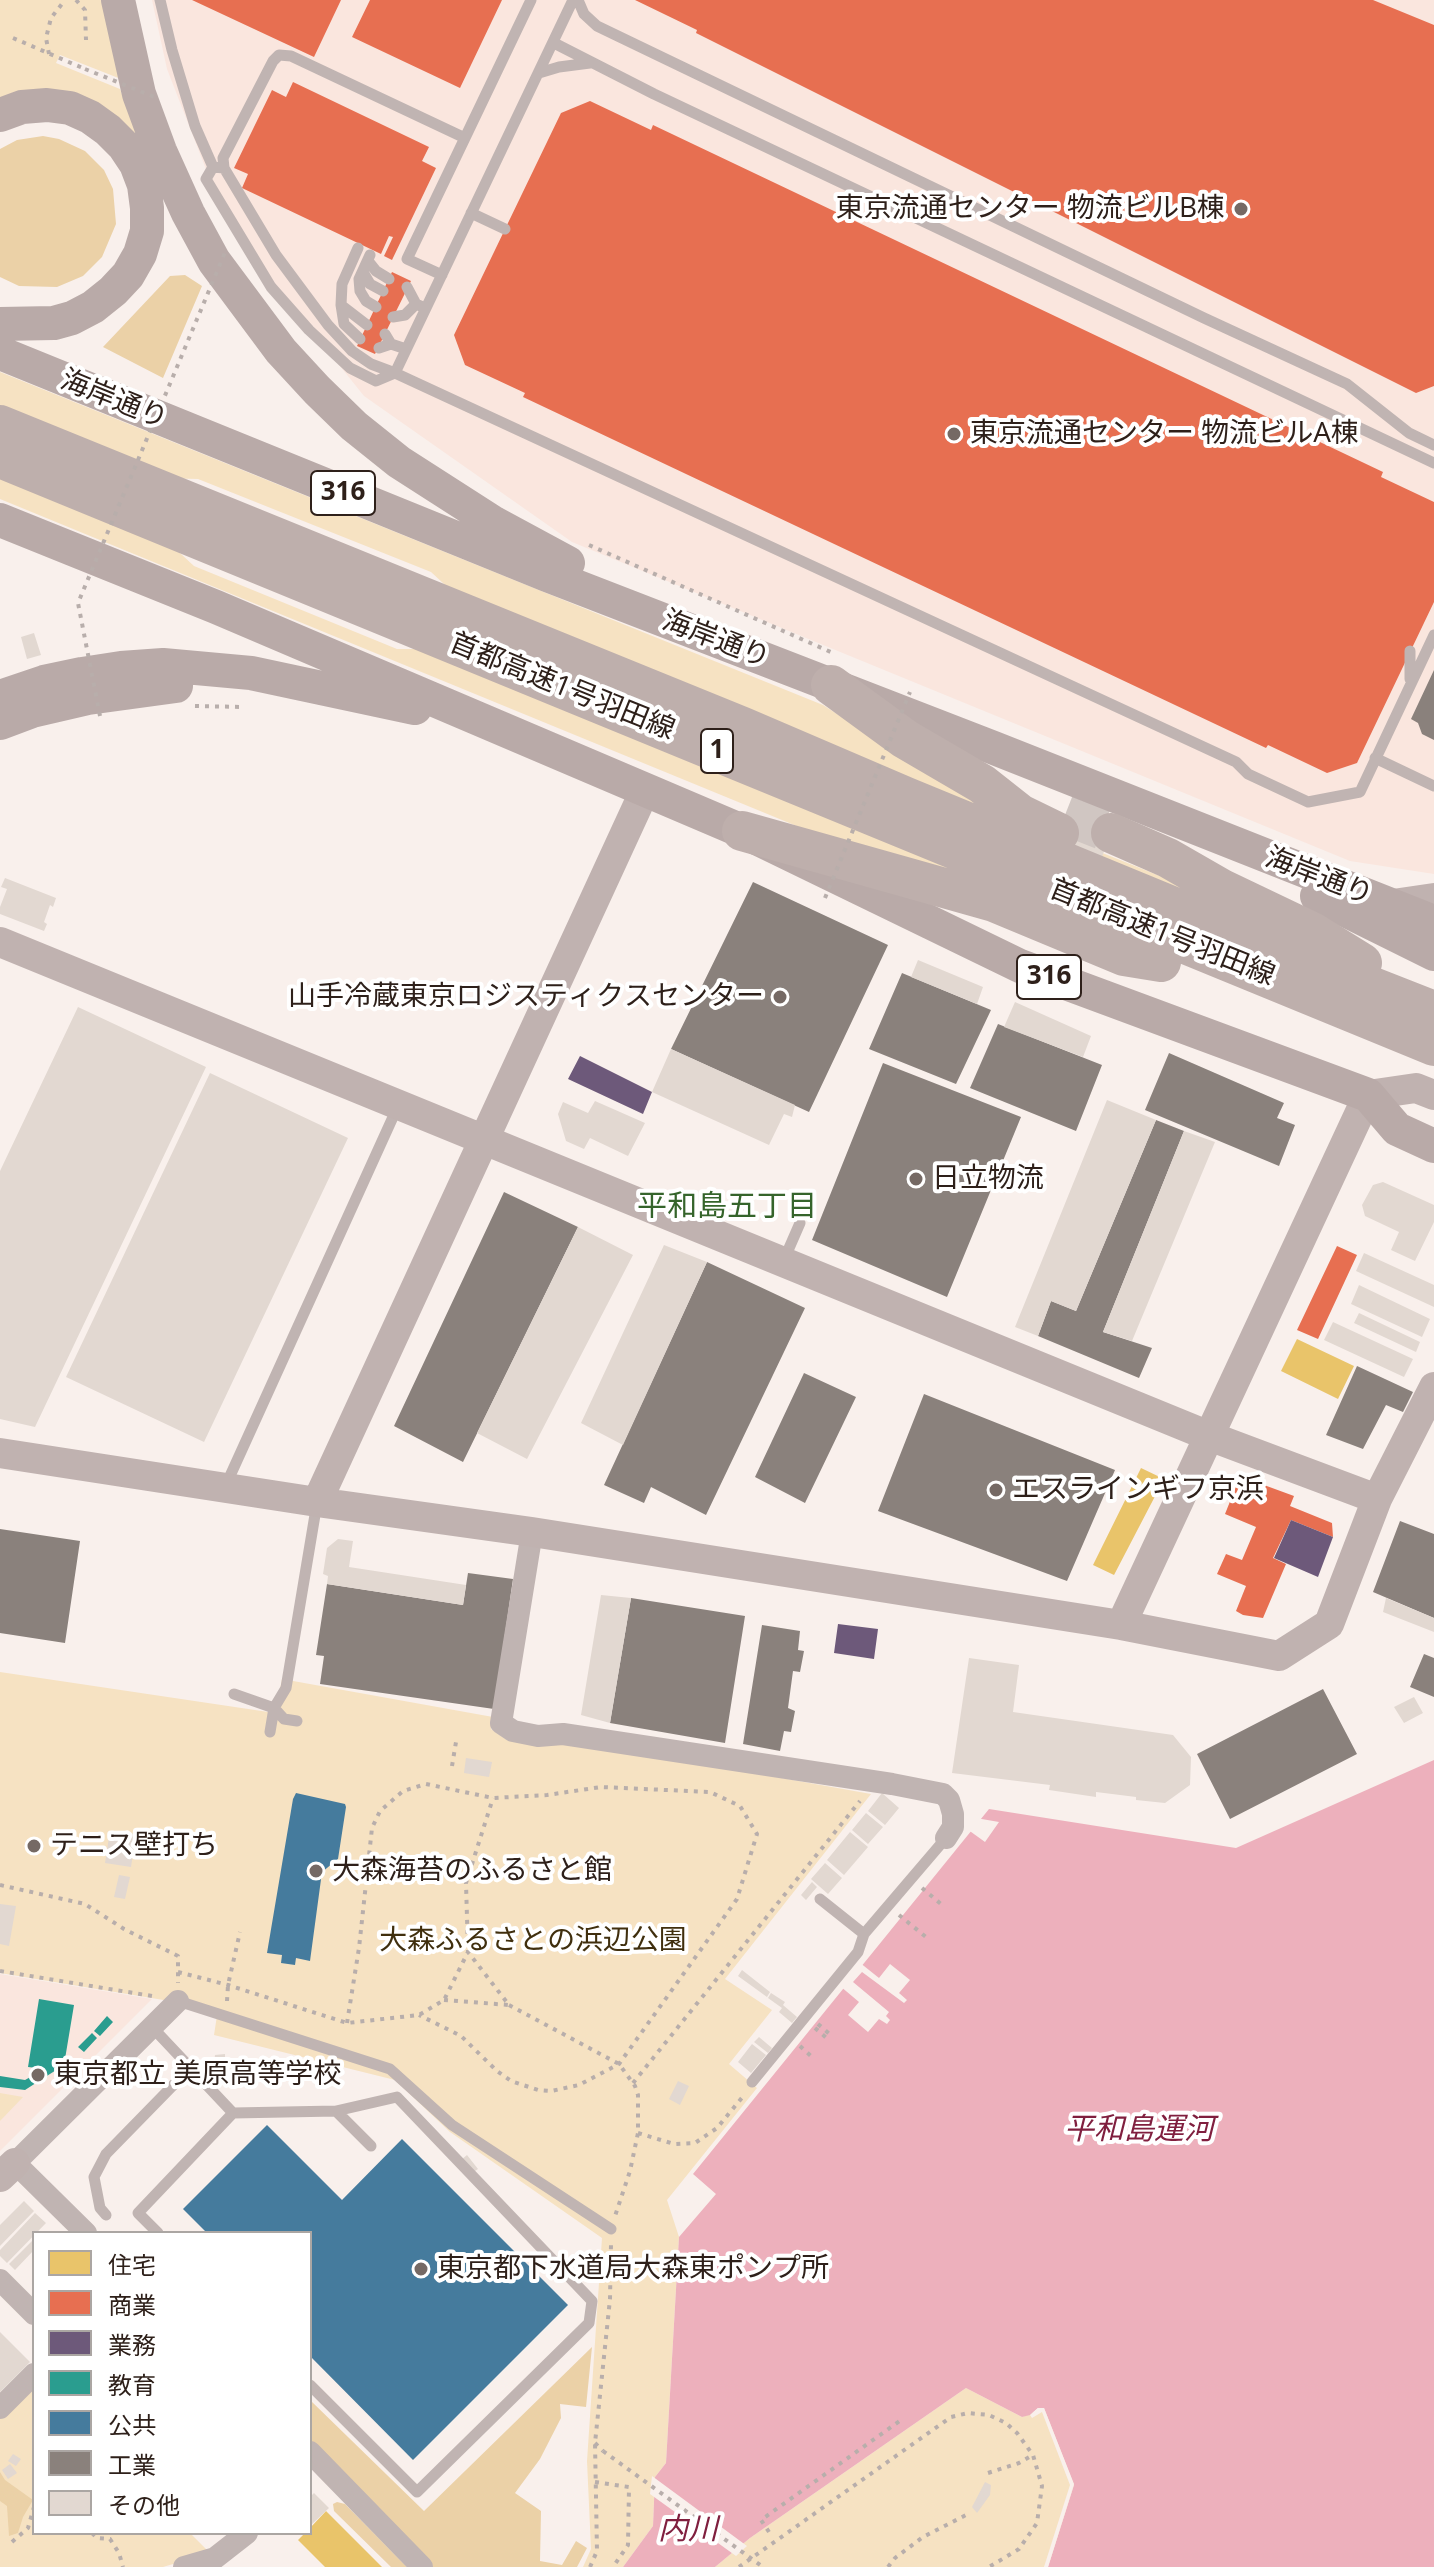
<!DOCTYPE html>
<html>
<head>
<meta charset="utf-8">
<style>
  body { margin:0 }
  #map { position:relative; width:1434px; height:2567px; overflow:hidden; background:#f9f0ec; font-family:"Open Sans","Noto Sans JP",sans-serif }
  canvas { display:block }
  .legend { position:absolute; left:32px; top:2231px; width:280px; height:304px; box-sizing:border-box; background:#fff; border:2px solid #aba6a3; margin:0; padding:10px 14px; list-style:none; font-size:24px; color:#2e201a }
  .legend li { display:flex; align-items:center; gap:16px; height:40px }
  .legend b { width:40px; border:2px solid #aba6a3 }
</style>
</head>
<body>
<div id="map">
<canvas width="1434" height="2567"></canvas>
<ul class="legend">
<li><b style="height:22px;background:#e9c46a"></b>住宅</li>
<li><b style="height:22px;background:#e76f51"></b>商業</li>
<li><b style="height:22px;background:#6d597a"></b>業務</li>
<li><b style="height:22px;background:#2a9d8f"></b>教育</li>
<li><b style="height:22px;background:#457b9d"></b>公共</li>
<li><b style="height:22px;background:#8a817c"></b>工業</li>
<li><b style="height:22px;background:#e2d8d1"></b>その他</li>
</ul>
</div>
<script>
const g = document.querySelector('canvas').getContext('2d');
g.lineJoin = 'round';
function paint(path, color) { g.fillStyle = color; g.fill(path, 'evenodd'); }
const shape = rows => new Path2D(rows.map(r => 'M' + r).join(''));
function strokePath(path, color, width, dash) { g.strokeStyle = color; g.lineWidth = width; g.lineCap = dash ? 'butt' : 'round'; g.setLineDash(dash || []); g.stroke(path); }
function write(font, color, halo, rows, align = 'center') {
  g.font = font + ' "Open Sans","Noto Sans JP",sans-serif'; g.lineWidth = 8; g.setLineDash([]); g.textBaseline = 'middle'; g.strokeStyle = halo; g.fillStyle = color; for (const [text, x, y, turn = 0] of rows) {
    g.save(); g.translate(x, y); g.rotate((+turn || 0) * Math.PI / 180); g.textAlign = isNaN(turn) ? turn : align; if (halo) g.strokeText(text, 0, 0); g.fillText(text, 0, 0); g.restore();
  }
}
const built = shape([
  [152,0,1434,0,1434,874,1350,861,572,542,364,396,274,284,209,177,167,69],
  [0,1974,152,1999,0,2151]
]);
const green = shape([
  [0,0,106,0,126,81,60,55,56,63,120,89,145,157,133,142,0,107],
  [0,372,823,705,975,802,1205,894,1206,901,457,596,431,572,198,479,158,478,0,413],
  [0,472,167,541,194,566,397,649,429,649,1182,956,860,852,0,499],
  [0,1672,275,1713,282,1679,493,1717,491,1729,507,1740,537,1746,558,1738,871,1794,725,1979,772,2010,729,2064,757,2088,667,2200,679,2237,666,2463,655,2477,653,2526,623,2567,583,2567,591,2549,587,2461,602,2238,450,2132,395,2080,214,2035,218,2009,0,1973],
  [0,2093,23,2097,0,2121],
  [34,2383,34,2533,190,2533,210,2553,163,2567,0,2567,0,2418],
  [966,2388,1022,2417,1044,2408,1074,2484,1048,2567,715,2567,750,2538]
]);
const forest = shape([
  [43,136,59,139,85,151,104,170,113,189,116,224,102,257,83,276,57,287,19,286,0,277,0,149,17,140],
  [185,275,202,286,163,378,103,347,170,276],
  [592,2347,586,2407,560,2404,561,2418,540,2459,515,2493,541,2511,540,2561,562,2565,576,2541,587,2548,577,2567,431,2567,310,2448,310,2400,424,2511],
  [0,2472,5,2480,33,2500,23,2517,18,2533,9,2536,7,2506,0,2501],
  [337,2502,345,2504,407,2567,391,2567,334,2511,333,2504]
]);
const water = shape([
  [1434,1760,1434,2567,1048,2567,1074,2485,1044,2408,1038,2408,1030,2415,1022,2417,966,2388,750,2538,715,2567,623,2567,653,2526,655,2477,666,2463,679,2237,716,2194,693,2174,989,1809,1236,1848]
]);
const pier = shape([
  [976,1818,999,1822,985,1842,967,1829],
  [859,1962,879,1978,890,1964,910,1980,899,1993,907,2000,904,2003,862,1972,853,1982,889,2012,886,2016,890,2020,887,2024,879,2019,868,2032,848,2015,859,2002,840,1986],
  [1038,2408,1044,2408,1074,2484,1048,2567,1044,2567,1070,2485,1042,2412,1032,2418,1030,2415],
  [652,2476,747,2546,736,2556,650,2494]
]);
const homes = shape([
  [1297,1339,1354,1366,1338,1399,1281,1371],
  [1141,1468,1164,1479,1114,1575,1093,1565],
  [326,2511,382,2567,325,2567,298,2540,305,2533,310,2533,310,2528]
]);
const shops = shape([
  [192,0,341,0,314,57],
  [370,0,502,0,460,88,352,37],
  [635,0,1373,0,1434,25,1434,386,1416,393,696,33,697,30],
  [293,82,429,147,422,161,436,168,392,260,384,256,393,237,389,236,381,254,242,188,248,174,234,168,272,90,286,97],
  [590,101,651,130,653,125,1383,472,1381,477,1434,502,1434,602,1357,763,1327,773,1268,745,1266,748,523,397,525,393,465,365,454,335,561,113],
  [392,272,411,281,375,354,357,346],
  [1337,1246,1357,1255,1318,1339,1297,1330],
  [1237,1484,1261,1493,1264,1485,1294,1496,1290,1506,1332,1523,1333,1537,1291,1520,1273,1558,1286,1564,1263,1618,1243,1615,1236,1611,1246,1586,1217,1574,1226,1554,1242,1560,1256,1527,1225,1514]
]);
const offices = shape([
  [580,1056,652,1092,643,1114,568,1079],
  [1291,1520,1333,1537,1318,1577,1274,1558],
  [838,1624,878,1629,874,1659,834,1653]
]);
const schools = shape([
  [39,1999,74,2005,64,2065,25,2090,0,2087,0,2076,25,2080,45,2069,28,2067],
  [107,2016,113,2022,100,2036,94,2031],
  [92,2033,97,2038,84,2052,78,2047]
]);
const public = shape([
  [296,1793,345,1804,346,1807,338,1859,322,1872,310,1961,296,1958,295,1965,281,1963,282,1955,267,1953,293,1799],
  [267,2125,342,2200,402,2139,568,2305,413,2460,310,2356,310,2233,207,2233,183,2209]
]);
const industry = shape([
  [1434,670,1434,740,1422,734,1418,723,1411,719],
  [753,882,888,945,809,1112,671,1049],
  [902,973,991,1010,956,1084,869,1049],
  [998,1024,1102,1065,1076,1131,970,1088],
  [1169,1053,1284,1103,1277,1118,1295,1125,1279,1166,1145,1110],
  [883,1063,1021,1117,947,1297,812,1240],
  [1156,1120,1184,1131,1103,1332,1152,1348,1139,1378,1038,1336,1051,1301,1076,1311],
  [504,1192,578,1227,463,1462,394,1426],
  [707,1262,805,1308,706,1515,651,1487,644,1503,604,1485],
  [1357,1366,1413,1392,1403,1412,1386,1405,1363,1449,1326,1435],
  [804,1373,856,1397,805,1503,755,1477],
  [924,1394,1115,1470,1067,1581,878,1511],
  [1400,1521,1434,1534,1434,1618,1373,1592],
  [0,1529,80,1541,65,1643,0,1633],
  [468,1573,513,1579,494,1709,320,1684,324,1656,316,1655,327,1584,463,1605],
  [631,1598,745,1616,725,1743,610,1723],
  [762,1625,800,1631,798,1650,804,1651,800,1672,793,1671,788,1708,795,1711,791,1732,784,1731,780,1751,743,1744],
  [1424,1654,1434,1658,1434,1697,1410,1687],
  [1323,1689,1357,1754,1230,1819,1197,1754]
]);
const building = shape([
  [34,633,41,655,27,659,21,637],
  [1068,809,1113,826,1102,857,1056,840],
  [5,878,56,898,53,907,50,905,44,922,47,924,44,931,0,914,0,907,7,889,1,887],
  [918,960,983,987,977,1004,911,977],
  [1015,1002,1091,1036,1083,1057,1004,1027],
  [78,1007,206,1067,35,1427,0,1419,0,1171],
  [671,1049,795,1105,792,1117,784,1114,769,1145,652,1092],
  [210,1073,348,1138,204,1442,66,1377],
  [1107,1100,1156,1120,1076,1311,1051,1301,1038,1336,1015,1327],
  [595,1101,645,1123,628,1156,590,1138,584,1149,566,1141,558,1114,563,1102,588,1113],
  [1184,1131,1215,1142,1132,1341,1103,1332],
  [1383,1182,1434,1205,1434,1222,1415,1261,1391,1250,1399,1232,1365,1216,1362,1205,1373,1185],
  [578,1227,633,1255,527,1459,477,1433],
  [664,1245,707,1262,623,1445,581,1423],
  [1364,1253,1434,1285,1434,1307,1356,1271],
  [1359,1285,1430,1319,1422,1337,1351,1304],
  [1359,1313,1420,1342,1416,1352,1354,1323],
  [1333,1322,1413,1359,1404,1377,1324,1340],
  [338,1539,353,1541,349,1567,466,1585,463,1605,327,1584,328,1576,323,1574,327,1548],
  [601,1595,631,1598,610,1723,581,1715],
  [1386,1598,1434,1618,1434,1632,1383,1612],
  [969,1658,1019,1665,1013,1712,1173,1735,1191,1757,1190,1785,1165,1803,1136,1800,1136,1797,1096,1792,1096,1797,1049,1790,1050,1785,952,1773],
  [1414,1697,1423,1713,1404,1723,1394,1707],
  [466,1758,492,1762,489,1777,464,1773],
  [882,1793,899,1808,885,1825,868,1811],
  [866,1813,883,1827,868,1844,852,1830],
  [110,1831,136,1834,131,1867,105,1863],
  [850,1832,868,1847,844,1875,827,1860],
  [825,1863,842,1878,828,1894,811,1879],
  [119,1875,130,1877,125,1899,114,1897],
  [812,1882,817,1887,806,1900,801,1895],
  [0,1904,16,1906,9,1946,0,1944],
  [742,1970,770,1992,767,1997,738,1976],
  [771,1993,785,2002,783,2005,797,2017,792,2023,779,2012,782,2008,768,1998],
  [759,2037,772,2048,768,2053,754,2042],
  [752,2044,766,2055,751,2073,738,2062],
  [225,2054,225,2064,214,2064,215,2055],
  [678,2081,689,2086,680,2105,669,2099],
  [467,2155,478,2169,472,2173,461,2160],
  [24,2201,34,2211,0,2246,0,2225],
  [35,2213,46,2223,7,2263,0,2256,0,2250],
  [34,2239,34,2250,15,2270,9,2264],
  [0,2332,30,2362,0,2392],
  [13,2454,21,2459,16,2466,8,2461],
  [10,2464,17,2473,8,2479,2,2470],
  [985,2482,991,2485,990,2495,977,2513,972,2507],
  [314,2493,329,2508,310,2526,310,2497]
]);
const highwayTunnel = shape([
  [1065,815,1111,833]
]);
const path = shape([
  [76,0,85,10,86,40],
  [13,38,85,69],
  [49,54,46,38,51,18,65,0],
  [589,545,833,653],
  [195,706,244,707],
  [452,1766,456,1742],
  [0,1885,85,1904,124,1929,178,1956,178,1983],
  [922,1888,941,1904],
  [899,1915,926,1937],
  [0,1971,152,1996],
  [178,1972,228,1985,347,2023,419,2015,444,2000,468,1952,466,1883,493,1798],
  [444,2000,509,2005,468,1952],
  [227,2001,228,1985,240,1932],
  [509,2005,619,2064,635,2086,638,2095,638,2133,630,2171,615,2216],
  [347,2023,359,1948,372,1828,380,1811,403,1791,426,1784,493,1798,547,1795,601,1787,710,1792,740,1806,757,1834,737,1899,619,2064,579,2085,551,2091,538,2090,511,2081,497,2071,461,2036,419,2015],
  [818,2024,833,2037],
  [815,2028,830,2041],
  [800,2046,811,2056],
  [633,2083,860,1801],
  [638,2133,674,2144,695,2143,717,2128,745,2094],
  [595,2443,603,2451],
  [988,2473,1019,2463,1033,2455],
  [595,2482,629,2487,628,2545,613,2567],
  [769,2532,761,2520,901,2420],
  [72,2533,75,2533],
  [92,2533,97,2538,110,2539,119,2553,123,2567],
  [12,2542,28,2528,34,2507],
  [590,2567,597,2551,595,2443,610,2299,611,2244],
  [739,2567,951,2417,968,2413,989,2415,1006,2423,1017,2433,1033,2455,1042,2486,1037,2523,1019,2549,989,2567],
  [888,2567,895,2558,923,2537,968,2514]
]);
const lane = shape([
  [160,0,172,50,195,126,213,167],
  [573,0,395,373,1236,762,1248,774,1308,802,1360,792,1434,635],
  [578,0,584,14,597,26,1204,318,1347,384,1409,433,1434,445],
  [554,43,654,94,1434,463],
  [539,73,559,67,590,63],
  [224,168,213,167,206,179,271,287,309,330,350,368,376,381,395,373],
  [471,213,505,229],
  [358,248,342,284,341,305,367,325],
  [370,255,359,279,360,291,366,301,376,307],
  [368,261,376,271,389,279],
  [363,272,370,284,383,291],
  [442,275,407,259,531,0],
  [407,287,416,304],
  [341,305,344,324,360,339],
  [393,317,405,315,416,304,425,308],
  [385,334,391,344,406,349],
  [379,348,391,344],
  [395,373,371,364,352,351,328,325,276,255,224,168,223,158,273,61,279,55,291,56,465,138],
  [1410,679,1410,651],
  [1375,758,1434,786],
  [783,1262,800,1223],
  [225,1487,398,1106],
  [234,1694,274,1708,284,1719,297,1721],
  [270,1732,274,1708,286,1688,317,1503],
  [820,1899,864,1934],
  [178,2001,390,2069,452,2125,611,2229],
  [152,2027,233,2113,336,2111,371,2146],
  [752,2082,858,1952,864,1934,946,1838],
  [106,2215,100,2208,94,2177,106,2154,190,2068],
  [158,2233,138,2213,233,2113],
  [310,2385,417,2492,589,2323,592,2301,397,2097,336,2111]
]);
const street = shape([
  [532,1532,501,1723,513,1731,538,1736,563,1734,892,1784,943,1794,949,1800,953,1814,953,1827,946,1838],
  [86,2233,15,2163,178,2001],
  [0,2280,34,2314],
  [0,2408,34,2374],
  [310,2452,422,2567],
  [184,2567,215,2558,247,2533]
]);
const secondary = shape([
  [1393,904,1434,898],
  [0,942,1209,1436,1377,1499],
  [0,1453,317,1502,532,1532,1121,1625,1279,1656,1329,1624,1377,1499,1434,1387],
  [317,1502,645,790],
  [1121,1625,1368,1095,1416,1088,1434,1095],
  [0,2177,15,2163]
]);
const primary = shape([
  [118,0,139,94,160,151,188,213,214,261,281,351,317,390,354,426,399,462,494,523,568,563],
  [0,115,22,107,47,105,70,108,90,117,108,130,124,146,136,164,144,185,147,208,147,231,140,254,128,275,113,291,93,307,72,318,54,323,0,324],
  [0,353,547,575,994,748,1434,922],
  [0,520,216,607,742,831,1020,966,1368,1095,1397,1129,1434,1146],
  [0,697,44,682,82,674,121,668,163,665,251,673,415,708],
  [0,723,32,711,88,698,176,686],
  [1317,896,1434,954]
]);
const highway = shape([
  [0,425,743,727,906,797,1276,949,1434,1011],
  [0,458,1434,1046],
  [831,685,905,739,982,784,1020,814,1059,833],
  [742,831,994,902,1124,956,1161,962],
  [1111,833,1168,858,1222,889,1312,932,1362,963],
  [1005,906,1024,905,1074,922]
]);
const pathBridge = shape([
  [85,69,157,98],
  [100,716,78,603,226,250],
  [825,898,910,692],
  [603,2451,763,2567]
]);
const markers = [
  [1241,209,8,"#756964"],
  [954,434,8,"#756964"],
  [780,997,8,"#756964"],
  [916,1179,8,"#756964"],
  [996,1490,8,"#756964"],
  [34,1846,8,"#756964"],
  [316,1871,8,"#756964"],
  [38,2075,8,"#756964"],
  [421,2269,8,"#756964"]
];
const shields = [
  [343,493,64],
  [717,751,32],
  [1049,977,64]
];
const shieldNames = [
  ["316",343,493],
  ["1",717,751],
  ["316",1049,977]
];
const poiNames = [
  ["東京流通センター 物流ビルB棟",1225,209,"right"],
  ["東京流通センター 物流ビルA棟",970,434],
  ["山手冷蔵東京ロジスティクスセンター",764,997,"right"],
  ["日立物流",932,1179],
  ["エスラインギフ京浜",1012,1490],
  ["テニス壁打ち",50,1846],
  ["大森海苔のふるさと館",332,1871],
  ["東京都立 美原高等学校",54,2075],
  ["東京都下水道局大森東ポンプ所",437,2269]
];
const streetNames = [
  ["海岸通り",114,400,22],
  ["海岸通り",716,640,21],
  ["首都高速1号羽田線",562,687,22],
  ["海岸通り",1319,877,21],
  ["首都高速1号羽田線",1162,933,22]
];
const parkNames = [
  ["大森ふるさとの浜辺公園",533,1941]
];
const neighbourhoodNames = [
  ["平和島五丁目",727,1207]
];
const waterNames = [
  ["平和島運河",1139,2130],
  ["内川",688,2530]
];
paint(built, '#fae6de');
paint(green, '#f6e2c2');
paint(forest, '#ebd1a7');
paint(water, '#edb0bc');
paint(pier, '#f9f0ec');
paint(homes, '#e9c46a');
paint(shops, '#e76f51');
paint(offices, '#6d597a');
paint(schools, '#2a9d8f');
paint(public, '#457b9d');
paint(industry, '#8a817c');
paint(building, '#e2d8d1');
strokePath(highwayTunnel, '#d0c6c2', 40, [40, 20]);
strokePath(path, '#b8aeab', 4, [4, 6]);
strokePath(lane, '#c0b4b2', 11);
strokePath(street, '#c0b4b2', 22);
strokePath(secondary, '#c0b2b0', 30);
strokePath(primary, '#b9aaa8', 34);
strokePath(highway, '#beafac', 40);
strokePath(pathBridge, '#b8aeab', 4, [4, 6]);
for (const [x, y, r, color] of markers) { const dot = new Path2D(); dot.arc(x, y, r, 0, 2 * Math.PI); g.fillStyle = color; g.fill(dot); strokePath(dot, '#fff', 3); }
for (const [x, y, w] of shields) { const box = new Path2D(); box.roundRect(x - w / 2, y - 22, w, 44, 6); g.fillStyle = '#fff'; g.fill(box); strokePath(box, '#2e201a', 2); }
write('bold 26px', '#2e201a', null, shieldNames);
write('28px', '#2e201a', '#fff', poiNames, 'left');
write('28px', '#2e201a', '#fff', streetNames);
write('28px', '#402f0e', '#fff', parkNames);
write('30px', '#35642b', '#fff', neighbourhoodNames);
write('italic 30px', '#801f3f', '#fff', waterNames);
</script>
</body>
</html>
